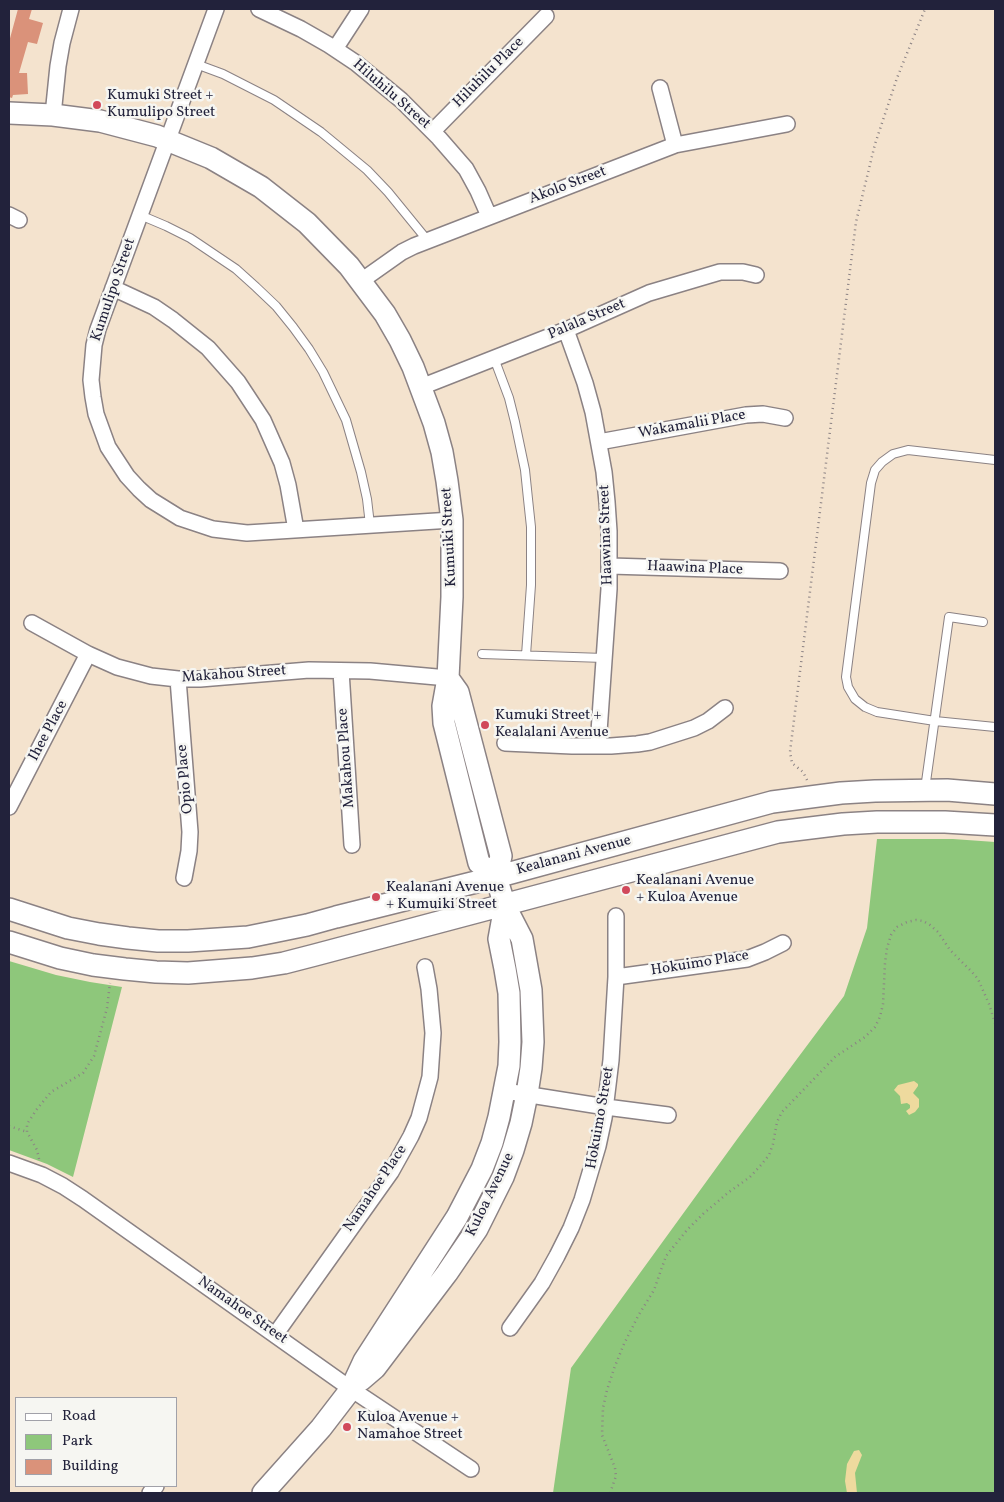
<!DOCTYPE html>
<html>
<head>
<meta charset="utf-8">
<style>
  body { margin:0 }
  #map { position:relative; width:1004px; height:1502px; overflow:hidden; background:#f4e3ce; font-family:Vollkorn,serif }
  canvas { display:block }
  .frame { position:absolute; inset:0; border:10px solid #22223b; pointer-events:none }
  .legend { position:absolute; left:15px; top:1397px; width:162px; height:90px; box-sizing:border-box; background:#f6f6f2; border:1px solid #a1a1a9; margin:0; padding:6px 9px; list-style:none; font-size:15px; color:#22223b }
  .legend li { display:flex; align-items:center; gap:10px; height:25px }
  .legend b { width:25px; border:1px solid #a1a1a9 }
</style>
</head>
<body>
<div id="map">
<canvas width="1004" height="1502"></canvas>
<div class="frame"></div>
<ul class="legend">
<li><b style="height:6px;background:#fff"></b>Road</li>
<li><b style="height:14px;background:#8ec77b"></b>Park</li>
<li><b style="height:14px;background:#da927a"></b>Building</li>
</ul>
</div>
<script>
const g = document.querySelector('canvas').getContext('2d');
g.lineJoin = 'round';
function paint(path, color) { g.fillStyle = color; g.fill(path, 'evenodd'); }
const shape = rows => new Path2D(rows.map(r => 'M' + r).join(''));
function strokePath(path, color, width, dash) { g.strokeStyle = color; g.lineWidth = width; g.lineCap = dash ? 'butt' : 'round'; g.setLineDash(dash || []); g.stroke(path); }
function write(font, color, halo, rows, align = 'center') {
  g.font = font + ' Vollkorn,serif'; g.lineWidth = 5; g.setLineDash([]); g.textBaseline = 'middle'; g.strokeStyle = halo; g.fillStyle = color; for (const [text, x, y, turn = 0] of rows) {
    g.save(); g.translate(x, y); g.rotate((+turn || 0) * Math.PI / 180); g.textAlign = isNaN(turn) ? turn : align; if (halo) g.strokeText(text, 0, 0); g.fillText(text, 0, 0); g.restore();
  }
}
const green = shape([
  [877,839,953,839,995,842,995,1493,553,1493,571,1368,738,1138,844,996,867,928],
  [9,961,56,975,90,982,122,987,73,1177,47,1164,9,1150]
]);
const sand = shape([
  [914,1081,918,1084,918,1086,913,1093,919,1099,919,1107,915,1112,909,1115,906,1111,910,1108,910,1105,907,1103,901,1104,900,1096,894,1090,898,1085],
  [859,1450,862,1455,855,1473,857,1493,847,1493,845,1481,847,1464,854,1451]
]);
const building = shape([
  [18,9,32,9,29,19,43,23,37,44,28,42,19,73,27,73,28,94,13,95,12,98,9,97,9,42]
]);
const path = shape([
  [807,780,803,772,792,763,790,752,856,222,875,144,897,78,925,9],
  [9,1126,27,1132],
  [39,1159,37,1150,27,1132,27,1124,37,1109,51,1092,83,1073,94,1056,107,1008,110,983],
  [610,1493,616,1476,615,1468,602,1435,603,1408,607,1390,615,1366,624,1344,638,1316,654,1290,666,1256,687,1230,703,1214,729,1192,750,1177,761,1165,769,1155,773,1144,777,1122,782,1112,835,1057,865,1037,875,1027,880,1017,883,1004,885,963,887,948,891,935,897,927,907,922,916,920,923,921,930,925,938,932,950,950,972,972,978,979,989,1004,995,1023]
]);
const lane = shape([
  [196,64,223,74,274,100,321,132,367,170,388,192,428,241],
  [140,215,166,226,190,238,236,269,256,287,276,306,293,327,309,349,323,372,346,420,361,472,367,499,370,525],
  [494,358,509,398,515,422,525,470,528,499,531,527,531,585,526,655],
  [995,460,908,450,893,454,882,462,875,470,871,483,846,677,848,687,855,699,865,707,877,712,935,721,995,727],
  [482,654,604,658],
  [925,789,949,617,983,622]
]);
const street = shape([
  [216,9,98,329,94,345,91,380,93,397,96,414,108,447,127,476,139,489,151,500,180,518,213,529,247,533,452,520],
  [259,9,301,29,329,45,356,63,401,100,439,138,466,169,478,191,489,216],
  [335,49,361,9],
  [660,88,675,145],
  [53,115,58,66,62,43,71,9],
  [433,131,546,16],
  [9,215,19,220],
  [361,281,402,252,414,246,675,145,787,124],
  [113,288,154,307,173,320,208,348,238,382,263,420,282,463,288,485,296,530],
  [566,330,585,383,593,412,604,472,607,502,609,531,609,589,598,746],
  [421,387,566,330,649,293,720,272,743,272,756,275],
  [599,442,746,415,763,414,785,418],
  [610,566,780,571],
  [32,623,88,654,117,667,151,676,178,679,200,679,309,670,370,671,448,678],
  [341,671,352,845],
  [178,679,190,832,189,851,184,878],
  [505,743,572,746,611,746,637,744,650,742,694,728,708,721,725,708],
  [9,807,88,654],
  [616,977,747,959,765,952,783,943],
  [505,1091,606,1107,668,1115],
  [9,1163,42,1175,63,1186,83,1199,351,1389,471,1469],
  [510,1328,542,1283,557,1256,571,1228,582,1200,598,1146,604,1118,611,1060,616,977,616,916],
  [275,1335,391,1172,411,1136,419,1118,430,1077,433,1033,429,989,425,967],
  [150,1493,156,1486]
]);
const secondary = shape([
  [9,113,53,115,100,121,157,136,211,158,261,187,307,223,349,266,385,314,400,340,413,367,434,423,442,452,447,481,452,520,452,597,448,678,443,706,444,723,479,863,496,877],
  [448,678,458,692,501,856,496,877],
  [9,909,68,928,99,934,128,938,158,941,188,941,248,937,307,925,336,917,496,877,772,802,841,793,875,791,947,790,995,794],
  [9,942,60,958,93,965,125,969,156,972,188,973,252,968,284,963,315,955,778,832,843,824,877,822,945,822,995,825],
  [361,1380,375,1368,447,1273,477,1229,503,1177,513,1150,521,1123,527,1094,531,1068,533,1042,531,990,522,939,505,906,496,877],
  [263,1493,321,1428,351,1389,364,1361,457,1217,482,1169,492,1143,499,1117,509,1066,510,1042,509,993,505,969,499,939,505,906]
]);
const markers = [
  [97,105,5,"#d1495b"],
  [485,725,5,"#d1495b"],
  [626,890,5,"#d1495b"],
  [376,897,5,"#d1495b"],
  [347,1427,5,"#d1495b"]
];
const streetNames = [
  ["Hiluhilu Place",489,73,-45],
  ["Hiluhilu Street",391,95,41],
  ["Akolo Street",568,186,-21],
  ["Kumulipo Street",114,290,-71],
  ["Palala Street",587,320,-23],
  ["Wakamalii Place",692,425,-10],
  ["Haawina Street",607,535,-92],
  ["Kumuiki Street",450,537,-93],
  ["Haawina Place",695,569,2],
  ["Makahou Street",234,675,-4],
  ["Ihee Place",49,731,-62],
  ["Makahou Place",347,758,-94],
  ["Opio Place",186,779,-95],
  ["Kealanani Avenue",574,856,-15],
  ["Hokuimo Place",700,964,-9],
  ["Hokuimo Street",601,1118,-80],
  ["Namahoe Place",376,1189,-56],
  ["Kuloa Avenue",491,1195,-64],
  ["Namahoe Street",242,1311,35]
];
const poiNames = [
  ["Kumuki Street +",107,96],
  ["Kumulipo Street",107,113],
  ["Kumuki Street +",495,716],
  ["Kealalani Avenue",495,733],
  ["Kealanani Avenue",636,881],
  ["+ Kuloa Avenue",636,898],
  ["Kealanani Avenue",386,888],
  ["+ Kumuiki Street",386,905],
  ["Kuloa Avenue +",357,1418],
  ["Namahoe Street",357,1435]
];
paint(green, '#8ec77b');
paint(sand, '#eeda9e');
paint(building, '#da927a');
strokePath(lane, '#8b8284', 10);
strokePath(street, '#8b8284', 18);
strokePath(secondary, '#8b8284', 24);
strokePath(path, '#8b8284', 2.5, [1, 4]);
strokePath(lane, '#fff', 8);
strokePath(street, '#fff', 15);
strokePath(secondary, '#fff', 21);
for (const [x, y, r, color] of markers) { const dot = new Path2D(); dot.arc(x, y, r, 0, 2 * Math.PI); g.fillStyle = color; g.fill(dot); strokePath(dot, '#f6f6f2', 2); }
write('15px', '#22223b', '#f6f6f2', streetNames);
write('15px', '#22223b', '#f6f6f2', poiNames, 'left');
</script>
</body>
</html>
